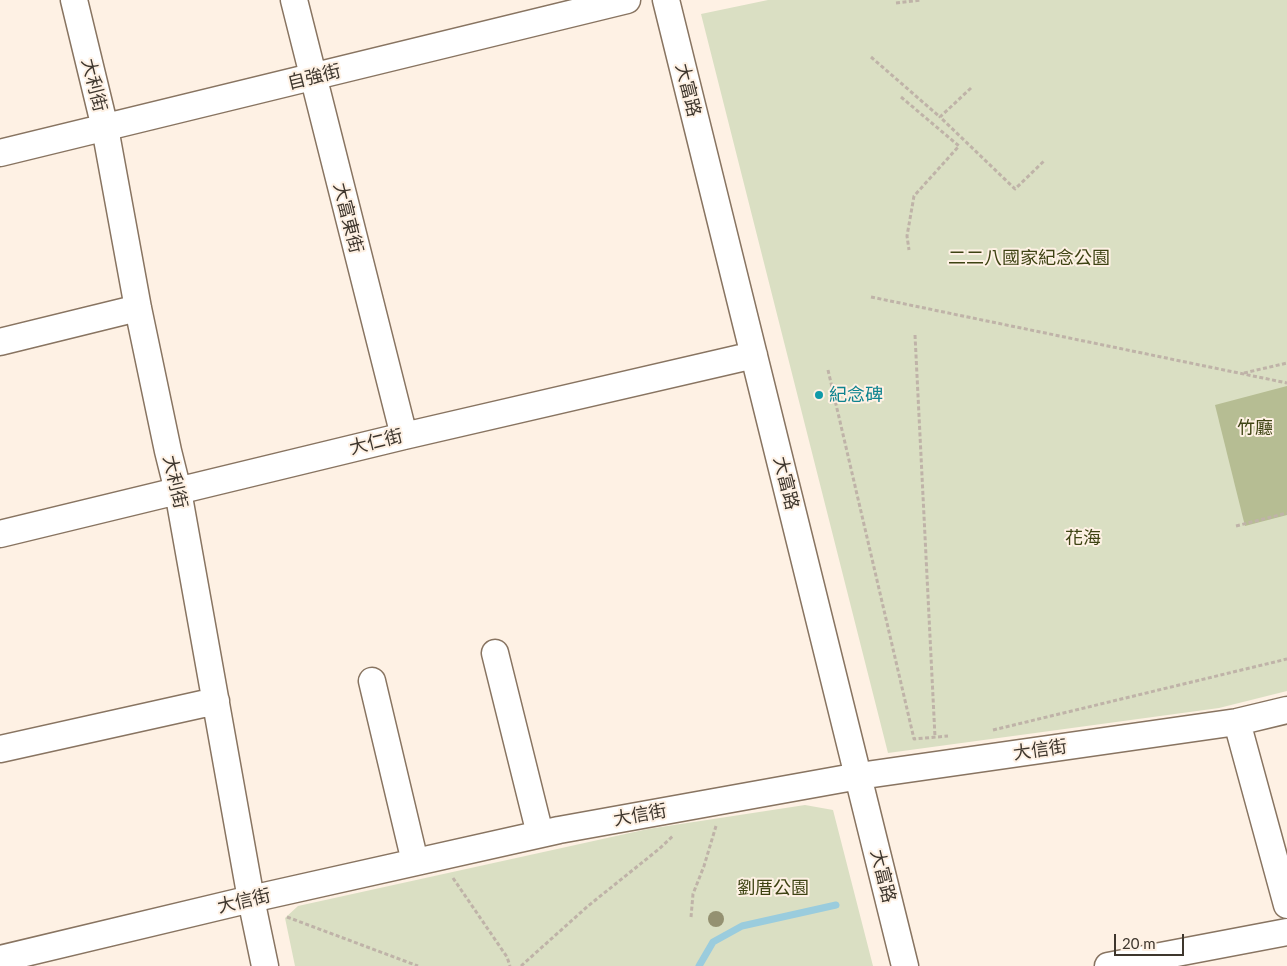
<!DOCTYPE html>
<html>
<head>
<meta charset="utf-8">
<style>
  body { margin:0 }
  #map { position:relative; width:1287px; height:966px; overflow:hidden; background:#fef1e4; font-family:Lato,sans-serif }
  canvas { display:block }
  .scale { position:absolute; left:1114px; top:934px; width:70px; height:22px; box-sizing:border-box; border:2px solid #3e362d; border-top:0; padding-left:6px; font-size:15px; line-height:18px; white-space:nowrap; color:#3e362d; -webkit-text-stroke:4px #fef1e4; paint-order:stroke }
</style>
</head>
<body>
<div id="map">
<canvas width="1287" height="966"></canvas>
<div class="scale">20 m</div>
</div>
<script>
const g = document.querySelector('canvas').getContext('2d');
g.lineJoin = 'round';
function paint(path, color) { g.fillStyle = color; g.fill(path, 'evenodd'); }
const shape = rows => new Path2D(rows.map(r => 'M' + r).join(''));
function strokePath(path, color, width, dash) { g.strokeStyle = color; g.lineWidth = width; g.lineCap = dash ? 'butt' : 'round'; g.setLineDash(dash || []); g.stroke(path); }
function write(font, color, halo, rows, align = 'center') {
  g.font = font + ' Lato,"Noto Sans TC",sans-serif'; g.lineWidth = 4; g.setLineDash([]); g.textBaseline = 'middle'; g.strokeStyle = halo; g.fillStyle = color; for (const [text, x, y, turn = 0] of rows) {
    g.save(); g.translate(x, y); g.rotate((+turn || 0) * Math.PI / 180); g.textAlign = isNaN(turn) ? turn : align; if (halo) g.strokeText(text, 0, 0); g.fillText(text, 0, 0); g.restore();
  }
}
const green = shape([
  [768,0,1287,0,1287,691,1219,708,888,753,701,14],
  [805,805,833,810,873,966,295,966,285,918,298,906,648,829]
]);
const forest = shape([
  [1287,386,1287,515,1245,526,1215,405]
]);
const stream = shape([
  [699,966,713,942,742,926,836,905]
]);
const path = shape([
  [896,3,921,0],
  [871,57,940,117],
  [971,88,940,117,1015,189,1044,161],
  [901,97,959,146,914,196,907,236,909,250],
  [871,297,1287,383],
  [915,335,935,737],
  [828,370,914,739,948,736],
  [1244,373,1287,363],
  [1236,526,1287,513],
  [993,730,1287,659],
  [453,878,507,957,510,966],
  [287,917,418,966],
  [691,917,693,894,704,866,716,826],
  [521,966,588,906,659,849,674,835]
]);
const minor = shape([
  [74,0,105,128,138,308,168,451,178,491,251,899,265,966],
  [294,0,404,436],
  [666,0,905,966],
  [0,153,627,0],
  [0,342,138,308],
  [0,534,404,436,754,355],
  [495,653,540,834],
  [372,681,415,862],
  [1237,722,1287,905],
  [0,749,216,701],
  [0,959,251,899,559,830,859,776,1237,722,1287,710],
  [1108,966,1287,932]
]);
const trees = [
  [716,919]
];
const markers = [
  [819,395,5,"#0f9aa8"]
];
const streetNames = [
  ["自強街",314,77,-14],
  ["大利街",94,85,76],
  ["大富路",688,90,76],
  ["大富東街",348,218,76],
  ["大仁街",376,442,-14],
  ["大利街",175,482,77],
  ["大富路",786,483,76],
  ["大信街",1040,750,-8],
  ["大信街",640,815,-10],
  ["大富路",883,876,76],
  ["大信街",244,901,-13]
];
const parkNames = [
  ["二二八國家紀念公園",1029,258],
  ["竹廳",1255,428],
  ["花海",1083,538],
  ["劉厝公園",773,888]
];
const cultureNames = [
  ["紀念碑",829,395]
];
paint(green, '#dadfc3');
paint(forest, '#b6bd93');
strokePath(stream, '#9accdd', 7);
strokePath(minor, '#887461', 29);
strokePath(path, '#bfb3a8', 3, [4, 2.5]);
strokePath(minor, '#fff', 26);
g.fillStyle = '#949171';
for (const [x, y] of trees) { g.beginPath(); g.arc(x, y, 8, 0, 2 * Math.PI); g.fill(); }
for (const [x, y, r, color] of markers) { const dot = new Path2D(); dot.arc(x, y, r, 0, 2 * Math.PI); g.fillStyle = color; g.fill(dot); strokePath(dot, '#fef1e4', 2); }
write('18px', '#3e362d', '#fef1e4', streetNames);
write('18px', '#3e4313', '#fef1e4', parkNames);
write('18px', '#0d838f', '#fef1e4', cultureNames, 'left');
</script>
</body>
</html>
